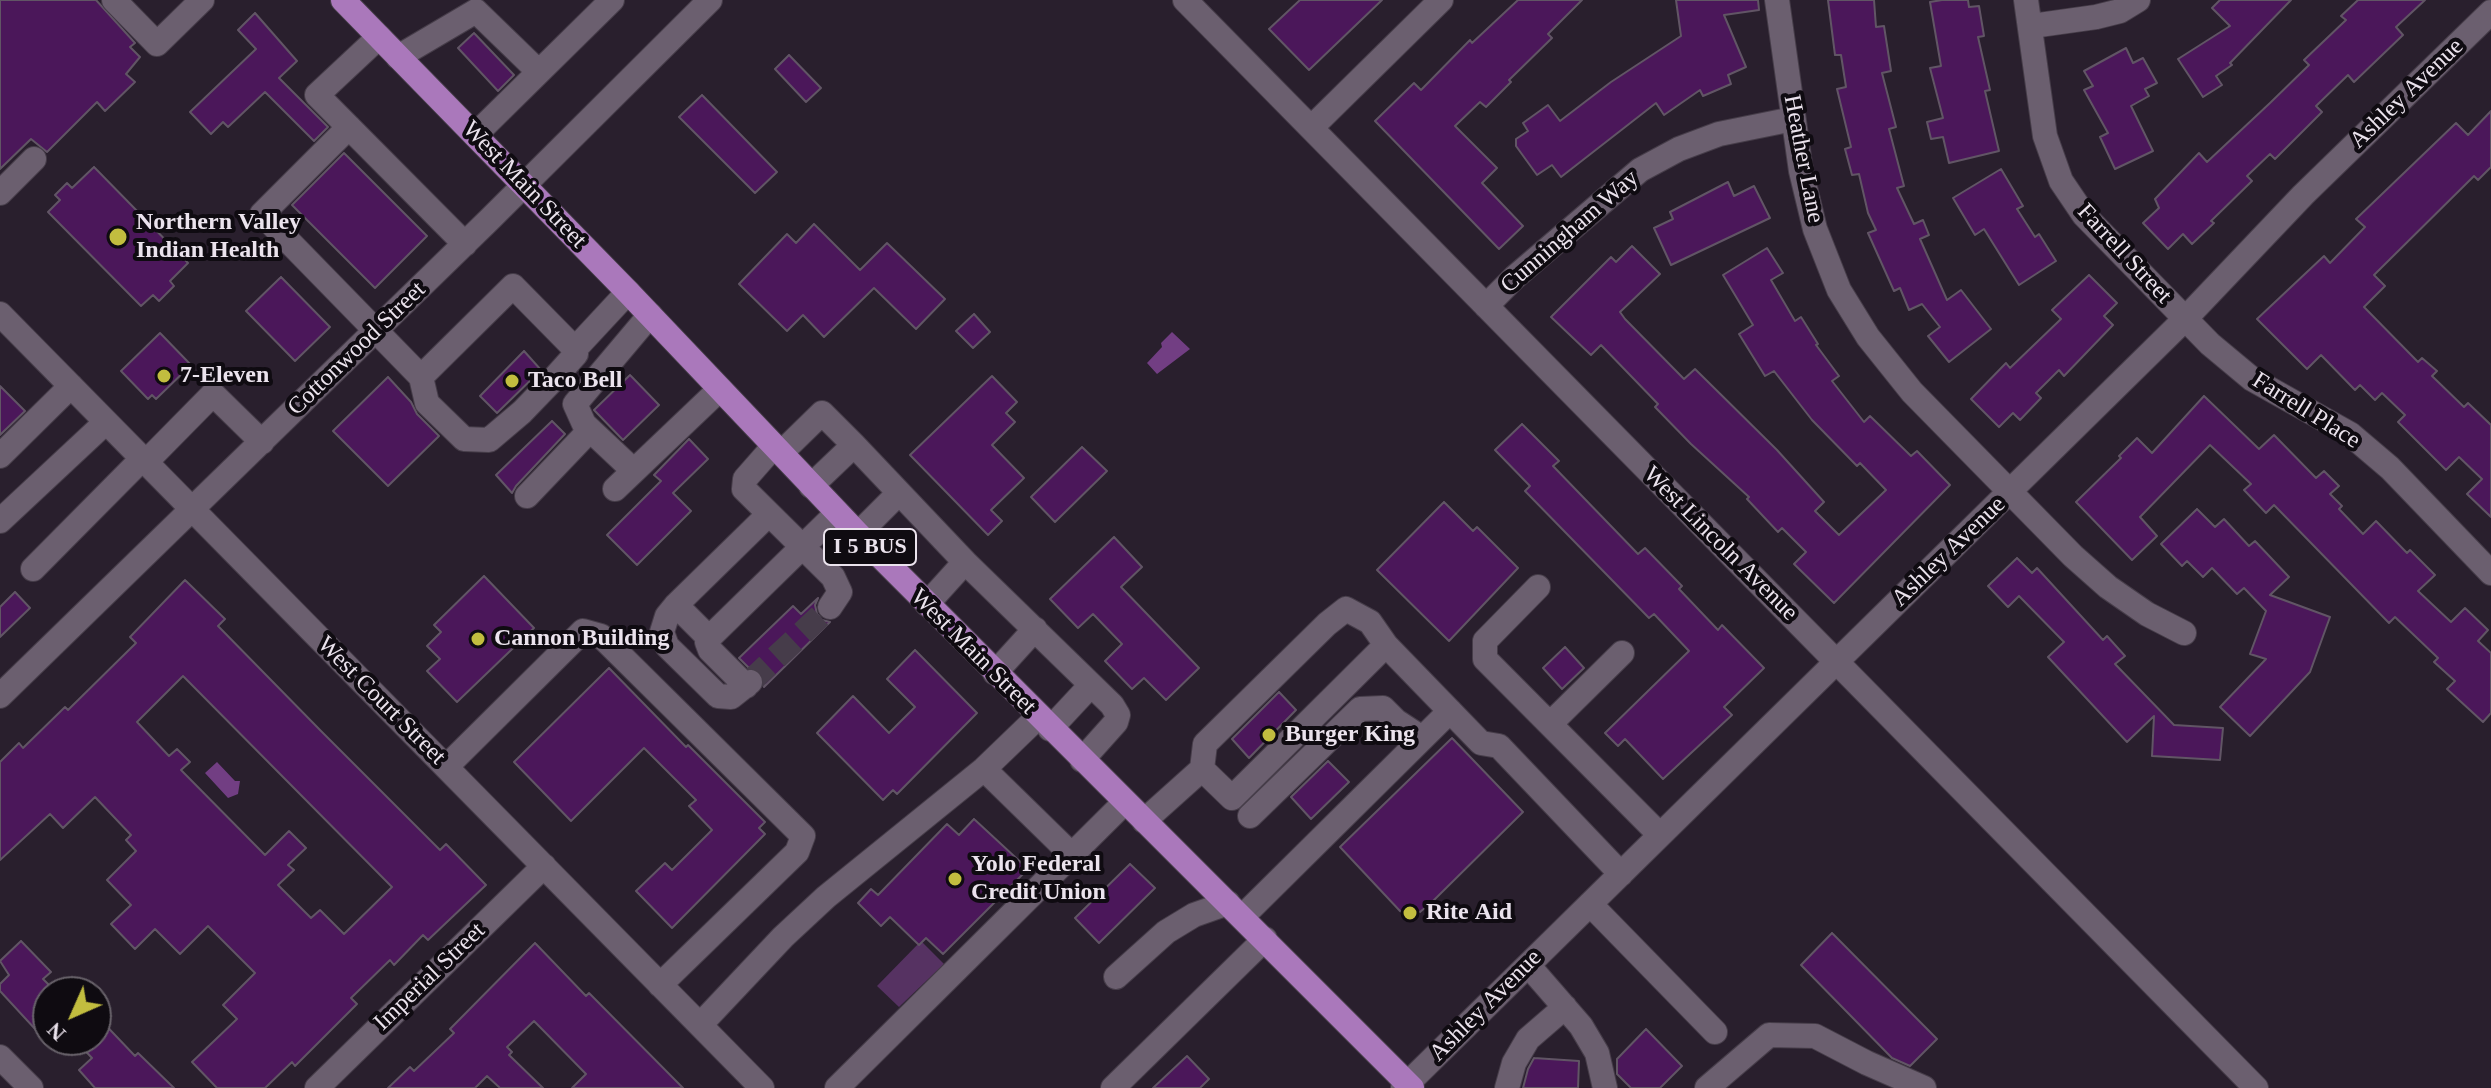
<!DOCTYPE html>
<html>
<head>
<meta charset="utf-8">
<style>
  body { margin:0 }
  #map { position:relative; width:2491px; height:1088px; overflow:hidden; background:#291f2d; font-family:Georgia,serif }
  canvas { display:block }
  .north { position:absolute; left:32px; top:976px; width:80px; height:80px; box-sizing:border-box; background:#0f0b11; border:2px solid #676169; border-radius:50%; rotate:225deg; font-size:22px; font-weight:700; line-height:32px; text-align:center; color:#ebe3ed }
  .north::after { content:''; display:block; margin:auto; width:28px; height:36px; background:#c2bd3f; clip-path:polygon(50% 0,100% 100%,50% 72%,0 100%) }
</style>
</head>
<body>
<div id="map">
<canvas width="2491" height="1088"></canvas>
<div class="north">N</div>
</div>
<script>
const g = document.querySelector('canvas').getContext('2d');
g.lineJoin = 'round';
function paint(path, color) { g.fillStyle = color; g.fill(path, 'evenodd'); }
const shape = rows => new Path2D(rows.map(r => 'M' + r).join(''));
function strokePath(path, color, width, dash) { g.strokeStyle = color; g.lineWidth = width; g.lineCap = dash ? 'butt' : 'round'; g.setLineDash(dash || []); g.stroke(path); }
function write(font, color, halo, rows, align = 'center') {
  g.font = font + ' Georgia,serif'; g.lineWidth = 8; g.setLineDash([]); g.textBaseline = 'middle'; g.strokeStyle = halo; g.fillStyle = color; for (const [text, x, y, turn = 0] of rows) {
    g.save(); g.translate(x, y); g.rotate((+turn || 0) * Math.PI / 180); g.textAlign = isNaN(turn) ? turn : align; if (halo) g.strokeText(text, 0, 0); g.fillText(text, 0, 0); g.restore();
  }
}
const green = shape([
  [921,941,944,964,899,1007,877,986]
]);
const water = shape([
  [1172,332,1190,349,1157,374,1147,363,1162,347,1161,343],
  [217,762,235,781,240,781,238,794,228,798,205,773]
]);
const building = shape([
  [0,0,96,0,135,43,130,47,140,57,126,74,135,82,105,111,97,102,47,152,31,139,0,169,0,0],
  [1300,0,1382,0,1309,70,1269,29,1300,0],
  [1518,0,1582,0,1548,34,1552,38,1509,80,1511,82,1486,107,1480,102,1455,126,1497,168,1482,183,1523,226,1499,249,1375,121,1414,83,1421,90,1470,40,1472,43,1518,0],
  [1676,0,1758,0,1759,10,1724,15,1746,67,1728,75,1731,84,1703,96,1700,90,1664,115,1656,103,1561,177,1552,165,1537,175,1516,146,1516,139,1528,131,1523,123,1548,105,1560,121,1611,82,1681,36,1676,0],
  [1828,0,1874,0,1876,27,1884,26,1891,71,1882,73,1896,127,1889,129,1904,186,1897,188,1914,224,1923,220,1929,235,1920,239,1947,300,1961,290,1991,329,1949,362,1928,336,1940,327,1922,304,1909,310,1900,288,1894,291,1868,233,1876,230,1868,213,1859,174,1852,175,1845,149,1851,147,1837,89,1846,87,1841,55,1835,55,1828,0],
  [1942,0,1968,0,1969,7,1979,6,1984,36,1978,37,1990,90,1985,91,1999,151,1949,163,1943,137,1931,139,1927,122,1943,118,1930,68,1941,66,1930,2,1942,0],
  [2220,0,2291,0,2230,63,2232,65,2216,76,2222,85,2203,97,2178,59,2230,26,2212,8,2220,0],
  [2358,0,2425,0,2396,27,2403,35,2354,82,2348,75,2316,106,2322,112,2275,159,2270,154,2247,176,2252,181,2211,221,2214,223,2192,244,2183,234,2168,249,2143,223,2159,208,2155,199,2199,153,2207,162,2270,103,2309,65,2304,60,2346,20,2341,16,2358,0],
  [255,13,297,61,279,78,328,127,314,141,265,92,228,127,223,122,211,134,190,112,256,49,238,30,255,13],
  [474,33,514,75,498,91,458,48,474,33],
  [2126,48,2133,63,2143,58,2157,83,2145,89,2149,96,2131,106,2153,151,2115,169,2100,137,2108,133,2084,90,2093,86,2084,71,2126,48],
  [789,55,821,88,806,102,775,69,789,55],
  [702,95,777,172,755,193,679,117,702,95],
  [2491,111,2491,167,2478,180,2474,176,2374,275,2385,286,2364,307,2418,362,2422,358,2437,371,2432,376,2464,407,2468,403,2491,425,2491,517,2467,494,2482,479,2459,457,2446,470,2398,422,2405,415,2382,393,2375,400,2360,385,2355,390,2321,355,2307,369,2257,319,2324,256,2330,263,2365,227,2356,219,2456,123,2468,135,2491,111],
  [344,153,427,236,375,288,292,205,344,153],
  [94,167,188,263,170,281,174,286,159,301,153,295,141,306,48,212,60,200,55,195,67,183,72,188,94,167],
  [2001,169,2023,206,2017,209,2035,237,2039,234,2056,261,2019,285,1984,229,1975,235,1953,198,2001,169],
  [1728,182,1734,196,1754,186,1770,218,1671,265,1654,228,1673,219,1670,212,1728,182],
  [814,224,860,270,887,243,945,299,916,329,874,288,824,337,803,315,787,331,739,284,787,234,796,243,814,224],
  [1632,246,1660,274,1620,312,1625,319,1684,379,1695,369,1777,450,1824,502,1815,511,1839,535,1886,490,1860,463,1857,466,1812,420,1774,371,1765,376,1739,334,1753,325,1723,275,1767,248,1783,273,1771,280,1795,321,1801,317,1818,344,1816,345,1839,376,1832,381,1864,422,1870,416,1911,456,1917,451,1950,485,1834,603,1794,564,1806,552,1782,528,1778,532,1747,499,1749,497,1691,444,1655,407,1658,404,1601,345,1591,355,1551,317,1611,257,1616,262,1632,246],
  [2089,275,2117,303,2104,316,2113,325,2064,376,2059,370,2036,393,2041,398,2020,420,2013,413,1999,427,1971,399,2006,363,2010,368,2061,319,2052,310,2089,275],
  [281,277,330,327,295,361,246,311,281,277],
  [974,314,990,332,973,348,956,331,974,314],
  [160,333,191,365,156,399,152,395,148,399,121,371,160,333],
  [524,351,541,370,497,413,480,396,524,351],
  [630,375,659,405,623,440,594,410,630,375],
  [992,376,1017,402,1006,413,1015,422,992,445,1024,478,991,510,1002,521,988,535,910,455,992,376],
  [388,377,411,402,417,414,439,436,388,486,333,431,388,377],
  [0,386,25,411,0,435,0,386],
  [2204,396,2259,449,2274,435,2316,478,2324,471,2339,486,2330,494,2342,506,2339,509,2363,534,2376,521,2407,553,2410,550,2435,575,2418,591,2451,622,2465,608,2488,630,2478,641,2491,653,2491,713,2483,722,2447,689,2455,681,2434,662,2438,658,2395,617,2389,623,2274,505,2266,513,2244,490,2251,484,2210,445,2140,517,2157,536,2132,560,2076,502,2121,458,2119,456,2137,438,2152,453,2204,396],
  [552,421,565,434,516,486,512,493,496,475,552,421],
  [1522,424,1559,461,1553,466,1638,554,1645,548,1682,586,1679,589,1718,630,1722,625,1764,668,1724,707,1732,715,1663,779,1625,739,1618,746,1605,733,1689,651,1654,614,1649,618,1525,491,1530,486,1495,450,1522,424],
  [689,439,708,459,673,493,691,511,637,565,607,535,661,481,654,475,689,439],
  [1082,447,1107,471,1055,522,1031,497,1082,447],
  [1444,502,1473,531,1477,527,1518,568,1449,641,1377,570,1444,502],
  [2197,509,2215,527,2224,519,2249,546,2255,541,2289,577,2270,595,2330,617,2310,672,2250,736,2220,707,2266,659,2250,654,2266,611,2244,588,2237,594,2212,568,2203,577,2187,561,2182,566,2161,544,2197,509],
  [1114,537,1142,567,1121,587,1199,668,1166,700,1144,678,1132,689,1105,661,1122,644,1093,614,1078,628,1050,599,1114,537],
  [2017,558,2032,573,2037,568,2103,640,2107,636,2125,656,2115,664,2174,725,2223,728,2220,760,2152,756,2154,716,2127,742,2048,657,2064,642,2019,596,2008,607,1988,586,2017,558],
  [484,576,534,628,457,702,427,671,440,659,427,646,441,632,434,625,484,576],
  [185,580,225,619,218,626,321,731,440,850,446,844,486,885,428,940,423,935,394,965,390,960,351,998,357,1004,295,1066,292,1062,265,1088,217,1088,192,1062,237,1019,223,1005,255,973,208,926,180,954,155,929,135,949,111,924,131,905,107,880,136,851,126,840,131,835,95,797,63,828,50,814,0,860,0,762,19,743,23,748,65,707,68,710,136,643,130,637,185,580],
  [183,676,392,887,344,934,320,910,311,918,278,885,294,870,288,865,306,848,289,831,265,855,181,770,190,762,177,749,169,756,137,722,183,676],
  [15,592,30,608,0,637,0,607,15,592],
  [818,598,815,605,817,614,822,620,830,622,764,687,765,679,761,672,748,667,739,658,793,606,801,614,818,598],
  [1565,647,1584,668,1562,689,1543,668,1565,647],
  [915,650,977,713,897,794,893,790,883,800,817,733,853,696,889,733,915,707,887,679,915,650],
  [609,668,686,747,688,745,765,822,759,828,765,834,672,928,636,891,665,863,672,870,712,830,689,806,696,800,644,748,571,821,514,762,609,668],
  [1279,692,1296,710,1249,758,1232,739,1279,692],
  [1452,738,1523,812,1433,901,1420,912,1406,914,1400,911,1340,847,1452,738],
  [1328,761,1349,782,1311,819,1291,797,1328,761],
  [974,819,1028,869,943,954,926,938,919,945,890,917,881,926,858,903,871,889,878,895,947,824,959,835,974,819],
  [1130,864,1155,888,1099,943,1075,918,1130,864],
  [1832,933,1937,1039,1910,1066,1892,1058,1801,965,1832,933],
  [21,941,51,972,43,979,48,984,48,1043,0,991,0,984,9,975,0,961,21,941],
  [535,943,586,996,589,993,683,1088,572,1088,586,1074,534,1021,507,1047,512,1052,509,1055,543,1088,500,1088,487,1076,475,1088,388,1088,410,1067,414,1071,454,1033,450,1029,535,943],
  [96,1015,135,1056,138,1053,174,1088,95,1088,79,1070,92,1058,75,1040,96,1040,96,1015],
  [1646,1029,1682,1066,1660,1088,1631,1088,1617,1074,1617,1059,1646,1029],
  [1187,1056,1209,1079,1200,1088,1153,1088,1187,1056],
  [1534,1058,1579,1061,1578,1088,1523,1088,1528,1069,1534,1058]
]);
const minorTunnel = shape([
  [750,682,830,607]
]);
const minor = shape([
  [114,0,157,44,202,0],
  [1185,0,2256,1088],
  [1777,0,1801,171,1815,229,1839,290,1868,337,1912,392,2073,556,2108,587,2147,614,2184,633],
  [2026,0,2045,136,2061,181,2084,215,2210,344,2252,379,2350,434,2390,468,2491,573],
  [2032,26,2096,17,2120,11,2138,0],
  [379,37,317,95,465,244],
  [398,57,476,11,539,72],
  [349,127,262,214,421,377,513,286,575,349,628,292],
  [1311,128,1441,0],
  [475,135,612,0],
  [0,193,34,159],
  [1486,306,1515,277,1640,170,1679,149,1719,134,1793,119],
  [0,314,762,1088],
  [421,377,427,403,464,439,489,440,522,412,550,383,576,354,575,349],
  [774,446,745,479,744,489,833,577,840,592,830,607],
  [781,453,822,413,854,445,965,562,927,604],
  [0,456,71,386],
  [146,462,213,394,262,442],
  [634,471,584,424,575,404,650,315],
  [811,486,854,445],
  [615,489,720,389],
  [527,496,590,430],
  [0,521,106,422],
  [858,534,899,493],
  [965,562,1112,705,1118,715,1116,722,1082,760],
  [33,569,142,459],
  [1538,587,1485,641,1485,659,1660,835],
  [676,605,709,638],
  [995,673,1035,629],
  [750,682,731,697,718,696,667,646,662,632,667,616,676,605,769,514],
  [746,686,710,650,707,642,709,638,837,513],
  [0,696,489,220,710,0],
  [1550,724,1622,653],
  [1050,729,1091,685],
  [446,767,583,631,601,636,803,836,797,852,660,985],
  [984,769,1072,855],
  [1202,769,1205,744,1327,624,1346,609,1370,622,1386,645],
  [1250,816,1360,709,1383,708,1396,721,1422,738],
  [1144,821,1202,769,1232,798,1386,645,1481,743,1499,746,1621,874],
  [1590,904,1715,1032],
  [1242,917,1450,711],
  [1528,965,1581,1026,1597,1053,1605,1088],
  [1116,977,1166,932,1194,915,1228,903],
  [700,1025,783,937,826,897,984,769,1038,717],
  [0,1057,31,1088],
  [317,1088,544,866],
  [837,1088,1125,802],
  [1113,1088,1265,939],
  [1403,1088,2185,319,2303,195,2491,12],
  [1507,1088,1514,1063,1528,1039,1565,1007],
  [1707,1088,1769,1035,1815,1036,1867,1063,1924,1088]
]);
const major = shape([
  [343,0,628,292,858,534,1412,1088]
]);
const markers = [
  [118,237,10,"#c2bd3f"],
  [164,376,8,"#c2bd3f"],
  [512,381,8,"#c2bd3f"],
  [478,639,8,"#c2bd3f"],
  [1269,735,8,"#c2bd3f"],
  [955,879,8,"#c2bd3f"],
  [1410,913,8,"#c2bd3f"]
];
const shields = [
  [870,547,92]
];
const shieldNames = [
  ["I 5 BUS",870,547]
];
const streetNames = [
  ["Ashley Avenue",2407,94,-44],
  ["Heather Lane",1803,159,79],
  ["West Main Street",524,185,46],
  ["Cunningham Way",1570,232,-41],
  ["Farrell Street",2124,254,47],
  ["Cottonwood Street",357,349,-44],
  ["Farrell Place",2306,411,32],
  ["West Lincoln Avenue",1720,544,45],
  ["Ashley Avenue",1949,552,-44],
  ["West Main Street",973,652,45],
  ["West Court Street",381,701,45],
  ["Imperial Street",430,977,-44],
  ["Ashley Avenue",1486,1006,-45]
];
const poiNames = [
  ["Northern Valley",136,223],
  ["Indian Health",136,251],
  ["7-Eleven",180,376],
  ["Taco Bell",528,381],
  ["Cannon Building",494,639],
  ["Burger King",1285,735],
  ["Yolo Federal",971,865],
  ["Credit Union",971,893],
  ["Rite Aid",1426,913]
];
paint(green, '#563262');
paint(water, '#723e83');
paint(building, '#4b175a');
strokePath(building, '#615565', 2);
strokePath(minorTunnel, '#463c4a', 24, [24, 12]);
strokePath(minor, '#463d49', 26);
strokePath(major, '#463d49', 26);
strokePath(minor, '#6b5f6f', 24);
strokePath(major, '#aa78bb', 24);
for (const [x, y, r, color] of markers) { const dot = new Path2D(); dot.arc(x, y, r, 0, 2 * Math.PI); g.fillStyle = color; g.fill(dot); strokePath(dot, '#0f0b11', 3); }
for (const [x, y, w] of shields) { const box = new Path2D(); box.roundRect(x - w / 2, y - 18, w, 36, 6); g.fillStyle = '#0f0b11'; g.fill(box); strokePath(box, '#ebe3ed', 2); }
write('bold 22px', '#ebe3ed', null, shieldNames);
write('24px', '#ebe3ed', '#0f0b11', streetNames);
write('bold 24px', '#ebe3ed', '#0f0b11', poiNames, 'left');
</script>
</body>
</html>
